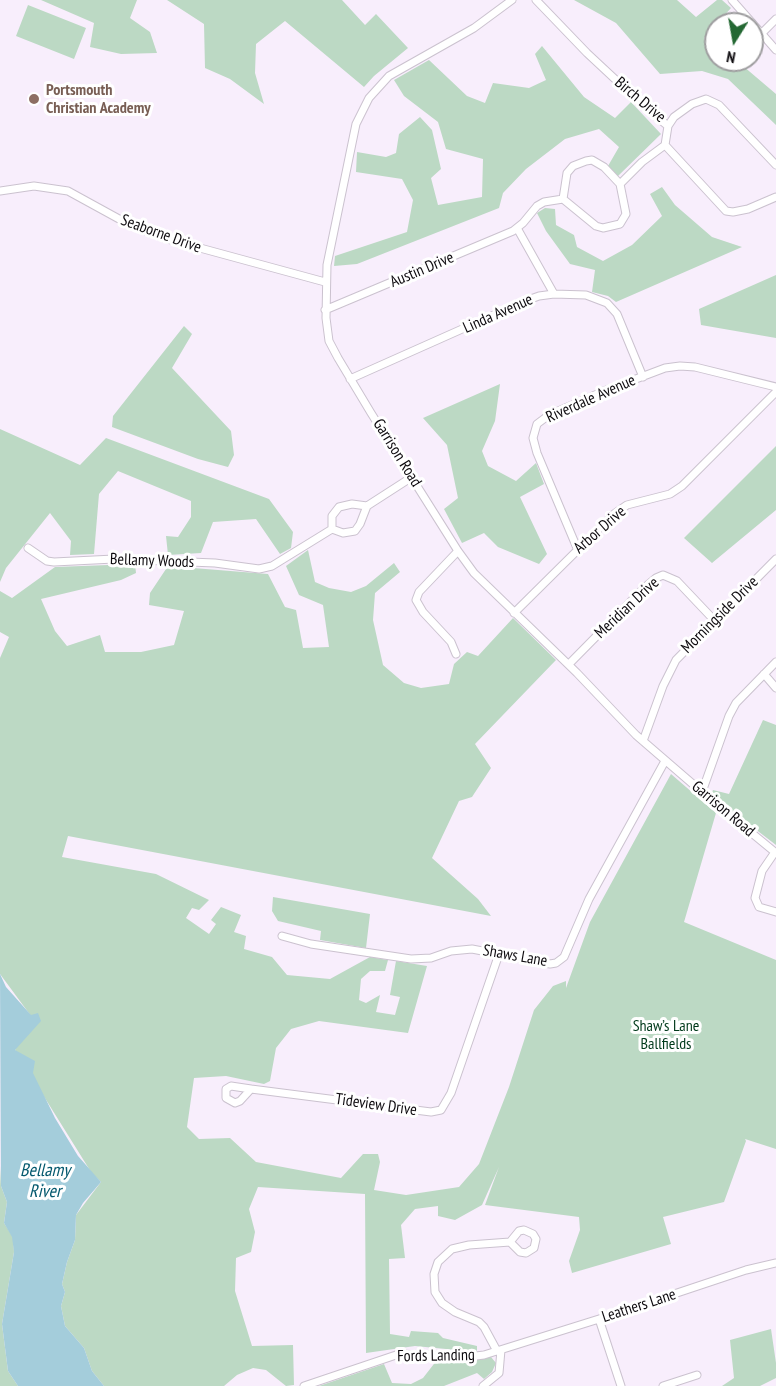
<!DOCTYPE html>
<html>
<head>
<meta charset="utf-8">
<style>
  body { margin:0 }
  #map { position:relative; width:776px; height:1386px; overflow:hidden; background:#f8eefc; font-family:"PT Sans Narrow",sans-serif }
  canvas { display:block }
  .north { position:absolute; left:704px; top:12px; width:60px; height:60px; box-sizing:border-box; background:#fff; border:2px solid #9e9d9f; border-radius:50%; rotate:191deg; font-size:16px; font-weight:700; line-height:24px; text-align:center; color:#0d0a0e }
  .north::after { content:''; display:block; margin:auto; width:21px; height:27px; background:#246833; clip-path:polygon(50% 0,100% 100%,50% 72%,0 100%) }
</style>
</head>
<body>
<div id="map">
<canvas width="776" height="1386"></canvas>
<div class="north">N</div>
</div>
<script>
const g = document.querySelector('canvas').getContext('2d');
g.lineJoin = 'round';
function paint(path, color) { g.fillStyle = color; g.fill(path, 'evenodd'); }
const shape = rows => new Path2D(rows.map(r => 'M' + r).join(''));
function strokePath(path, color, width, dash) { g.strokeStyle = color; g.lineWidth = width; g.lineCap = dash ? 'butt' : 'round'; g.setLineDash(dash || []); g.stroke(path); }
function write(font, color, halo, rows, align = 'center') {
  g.font = font + ' "PT Sans Narrow",sans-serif'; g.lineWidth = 6; g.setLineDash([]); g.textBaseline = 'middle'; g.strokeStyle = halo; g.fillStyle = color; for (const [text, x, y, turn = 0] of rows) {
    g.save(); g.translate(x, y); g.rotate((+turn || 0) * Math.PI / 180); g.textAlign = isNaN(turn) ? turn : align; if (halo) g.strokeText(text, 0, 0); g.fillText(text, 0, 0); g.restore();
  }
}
const green = shape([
  [41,0,137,0,130,18,150,32,157,53,121,54,90,47,94,23],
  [167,0,342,0,365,25,376,14,408,48,374,76,364,87,285,21,256,44,255,73,264,104,230,79,205,68,204,24],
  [574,0,677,0,696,17,717,0,722,0,731,8,704,38,709,51,716,52,716,60,736,60,776,94,776,125,728,79,702,71,660,74,616,23],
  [28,5,86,28,74,59,16,36],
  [542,46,584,97,615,118,631,102,661,134,618,176,608,166,619,147,599,129,565,139,526,169,503,193,499,208,357,264,334,266,335,256,407,232,413,200,402,179,356,172,357,152,386,157,396,153,399,134,420,117,432,130,441,169,431,178,438,205,482,197,483,159,446,149,438,122,404,96,394,80,429,60,467,96,485,103,493,83,529,88,546,80,535,54],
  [662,187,675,205,712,237,742,247,616,302,608,296,592,292,595,270,570,264,546,231,537,213,545,208,555,209,556,225,574,235,577,247,603,261,632,245,662,216,650,194],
  [776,275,776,338,701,325,699,309],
  [184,326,192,334,172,368,231,431,234,455,228,467,198,459,112,427,113,416],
  [500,384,495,421,482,451,488,466,516,481,536,463,544,484,520,497,547,554,539,564,498,547,484,533,462,543,444,509,458,498,447,445,423,418],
  [0,429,80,465,106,438,269,499,293,532,291,548,280,554,256,519,213,522,201,553,168,555,166,536,178,537,191,517,191,501,118,471,99,494,94,554,70,555,71,541,50,513,6,568,0,582],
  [776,446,776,510,712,563,684,538],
  [308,550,315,582,329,588,351,592,366,586,394,563,400,572,375,593,373,620,383,665,404,683,421,688,449,684,454,664,467,652,478,656,513,618,556,660,475,744,491,768,472,797,459,801,432,858,478,899,491,916,68,836,62,857,156,874,209,900,199,910,192,908,186,918,209,934,216,924,211,920,221,907,241,915,234,932,246,936,244,949,272,957,287,975,330,979,370,957,388,960,385,971,370,971,361,979,359,1000,366,1003,380,995,376,1012,395,1015,400,997,390,995,396,961,427,966,408,1033,319,1021,291,1029,276,1048,270,1081,264,1084,226,1076,194,1078,187,1127,199,1139,230,1138,256,1162,341,1178,363,1154,378,1154,380,1162,374,1190,406,1195,459,1187,479,1164,509,1087,534,1010,553,986,566,981,566,988,590,922,671,774,716,813,684,922,776,960,776,1149,745,1139,746,1141,724,1202,663,1217,671,1244,572,1273,569,1261,580,1230,579,1217,485,1205,499,1167,482,1205,455,1220,438,1216,438,1206,415,1209,401,1225,405,1258,389,1259,390,1334,409,1337,411,1331,438,1333,443,1338,477,1346,477,1352,415,1346,366,1353,365,1194,258,1187,249,1209,255,1232,251,1252,236,1258,235,1291,252,1346,293,1345,294,1385,286,1386,266,1370,253,1368,237,1375,224,1386,104,1386,92,1371,84,1348,65,1326,61,1306,65,1292,62,1284,67,1262,75,1240,76,1215,101,1182,91,1172,15,1050,31,1016,0,974,0,658,9,637,0,632,0,591,12,598,55,567,135,564,136,573,121,580,41,599,55,631,67,646,100,635,105,652,141,652,174,645,184,611,149,605,150,593,168,566,268,574,285,607,296,610,303,648,329,647,323,605,299,595,286,566],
  [763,720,776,725,776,845,711,795,713,790,729,794],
  [273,897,370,914,366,948,320,940,321,931,278,921,272,911],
  [0,1166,1,1186,7,1202,4,1223,13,1237,14,1252,2,1324,8,1371,18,1386,0,1386],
  [771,1329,776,1363,776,1378,760,1386,722,1386,734,1378,730,1340],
  [491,1357,496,1363,492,1372,484,1379,477,1373,444,1386,319,1386,384,1364,392,1383,411,1384,423,1378,437,1360,469,1361]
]);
const water = shape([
  [0,974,6,987,31,1015,38,1013,41,1021,15,1050,35,1061,33,1073,55,1118,78,1156,101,1182,83,1203,76,1215,75,1240,67,1262,62,1284,65,1292,61,1306,65,1326,84,1348,92,1371,104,1386,18,1386,8,1371,2,1324,14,1252,12,1237,4,1223,7,1202,1,1186]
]);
const minor = shape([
  [512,0,474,28,389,76,369,98,356,124,327,265,326,318,329,341,338,358,371,413,458,551,474,573,577,673,636,735,702,792,776,853],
  [536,0,587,53,647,109,668,126],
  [732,0,776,50],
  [762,33,776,19],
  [665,145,668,126,674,117,692,104,706,99,719,105,776,165],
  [665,145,726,211,733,212,748,209,776,197],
  [620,184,642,162,665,145],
  [0,191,34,186,68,191,130,225,167,239,325,282],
  [517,228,554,294],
  [325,310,513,231,523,223,537,206,544,202,563,199,596,226,603,228,620,224,626,214,620,184,604,167,592,160,586,161,573,166,567,173,563,199],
  [350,379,525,301,539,296,554,294,586,295,607,303,617,314,643,377],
  [332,529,343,533,355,531,360,524,367,506,412,477],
  [332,529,332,516,339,507,352,504,367,506],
  [28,548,47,561,54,562,114,559,215,563,259,569,272,566,332,529],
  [577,548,537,453,533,438,537,424,549,415,604,391,665,368,680,366,695,367,776,387],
  [514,613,614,514,627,505,670,494,682,486,776,392],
  [456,654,451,642,423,612,416,600,419,592,458,551],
  [569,664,644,588,656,578,663,575,677,581,714,620],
  [764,674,776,688],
  [643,741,663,686,676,660,776,559],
  [702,792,729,716,736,703,776,662],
  [775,852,762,871,755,898,759,907,776,912],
  [282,936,311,944,411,959,431,958,451,951,472,949,550,964,556,963,564,957,589,899,665,761],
  [251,1089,231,1086,226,1089,226,1098,235,1103,240,1101,251,1089,431,1112,441,1110,451,1093,499,954],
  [599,1319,621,1386],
  [497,1351,484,1327,479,1322,455,1312,442,1303,435,1292,434,1274,438,1262,452,1249,469,1245,510,1242,520,1252,526,1253,534,1248,536,1239,533,1234,524,1230,519,1231,510,1242],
  [304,1386,399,1354,467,1357,484,1355,599,1319,746,1270,776,1263],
  [483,1386,499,1373,501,1350],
  [663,1386,697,1375]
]);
const markers = [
  [34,99,6,"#8d6e63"]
];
const educationNames = [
  ["Portsmouth",46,90],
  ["Christian Academy",46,108]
];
const streetNames = [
  ["Birch Drive",640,100,40],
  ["Seaborne Drive",161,234,20],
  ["Austin Drive",422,270,-23],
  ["Linda Avenue",498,314,-24],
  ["Riverdale Avenue",591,399,-24],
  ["Garrison Road",397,453,58],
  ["Arbor Drive",600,530,-41],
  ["Bellamy Woods",152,561,2],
  ["Meridian Drive",627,608,-43],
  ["Morningside Drive",720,615,-45],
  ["Garrison Road",723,809,40],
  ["Shaws Lane",515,956,10],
  ["Tideview Drive",376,1105,8],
  ["Leathers Lane",639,1306,-18],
  ["Fords Landing",436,1356,-1]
];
const parkNames = [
  ["Shaw’s Lane",666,1026],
  ["Ballfields",666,1044]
];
const waterNames = [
  ["Bellamy",45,1171],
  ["River",45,1192]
];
paint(green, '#bcd9c4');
paint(water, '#a4cddb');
strokePath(minor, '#cbc2cf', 9);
strokePath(minor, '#fff', 7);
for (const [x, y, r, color] of markers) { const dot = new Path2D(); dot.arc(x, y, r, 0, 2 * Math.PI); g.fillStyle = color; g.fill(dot); strokePath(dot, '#fff', 2); }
write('bold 16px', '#785e54', '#fff', educationNames, 'left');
write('16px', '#0d0a0e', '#fff', streetNames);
write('16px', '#003a1b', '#fff', parkNames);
write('italic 18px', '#05596e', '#fff', waterNames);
</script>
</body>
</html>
